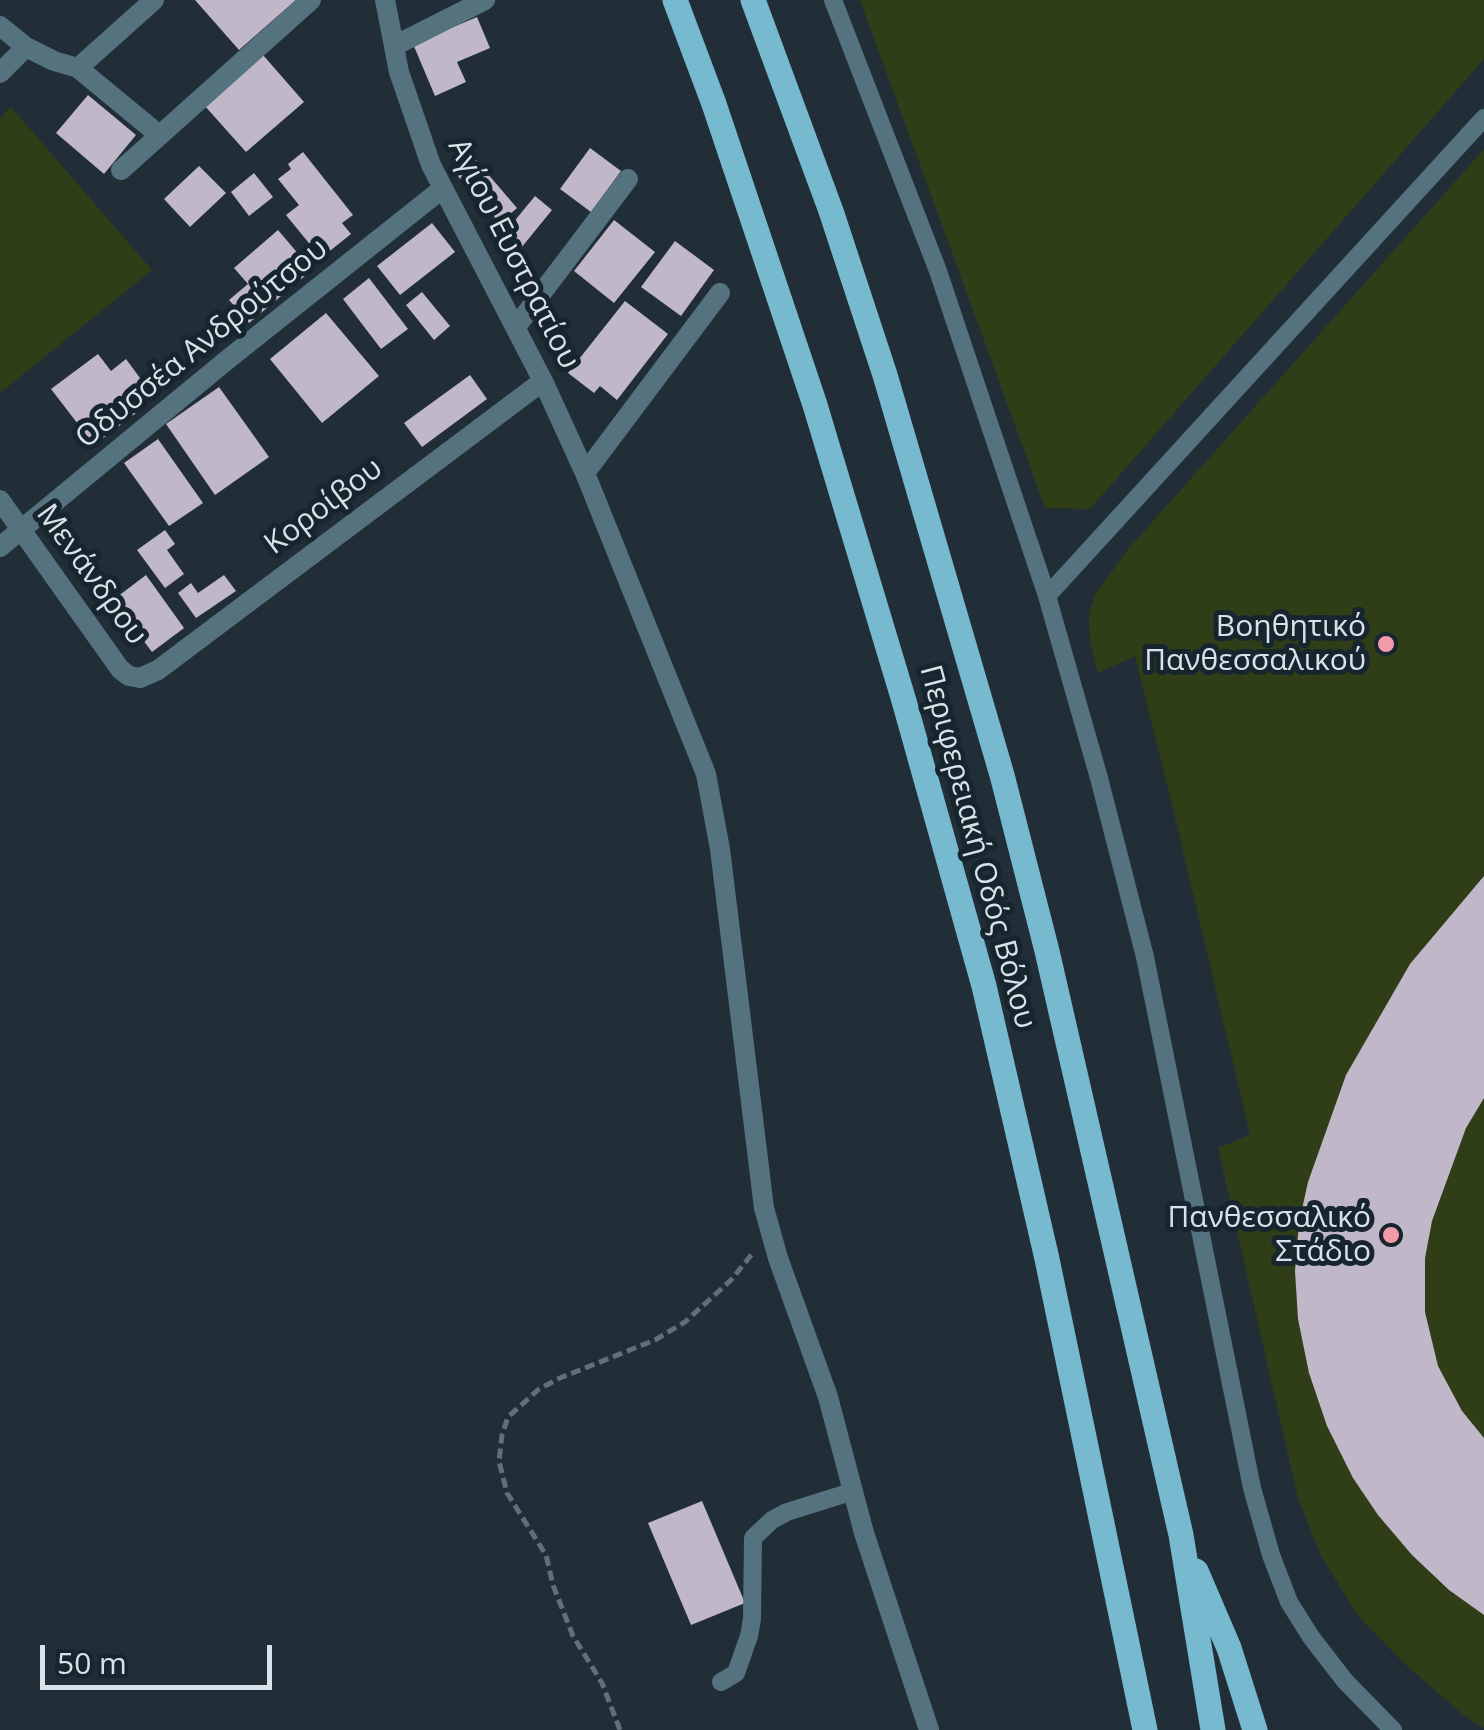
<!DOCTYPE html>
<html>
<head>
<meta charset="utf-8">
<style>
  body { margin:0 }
  #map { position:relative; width:1484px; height:1730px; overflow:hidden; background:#212e38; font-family:"Open Sans",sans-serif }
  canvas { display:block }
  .scale { position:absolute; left:40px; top:1645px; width:232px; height:45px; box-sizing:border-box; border:5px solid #d9e2e8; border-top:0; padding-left:12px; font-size:30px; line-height:35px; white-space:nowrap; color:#d9e2e8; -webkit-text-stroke:8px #17252e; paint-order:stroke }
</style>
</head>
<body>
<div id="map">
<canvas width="1484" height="1730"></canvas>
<div class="scale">50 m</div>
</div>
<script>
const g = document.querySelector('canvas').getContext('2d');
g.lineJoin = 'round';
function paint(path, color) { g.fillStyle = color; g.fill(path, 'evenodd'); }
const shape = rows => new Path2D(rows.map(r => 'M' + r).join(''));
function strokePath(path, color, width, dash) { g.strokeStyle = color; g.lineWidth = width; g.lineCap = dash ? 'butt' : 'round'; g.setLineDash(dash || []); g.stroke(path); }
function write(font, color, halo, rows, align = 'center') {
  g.font = font + ' "Open Sans",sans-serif'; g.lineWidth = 10; g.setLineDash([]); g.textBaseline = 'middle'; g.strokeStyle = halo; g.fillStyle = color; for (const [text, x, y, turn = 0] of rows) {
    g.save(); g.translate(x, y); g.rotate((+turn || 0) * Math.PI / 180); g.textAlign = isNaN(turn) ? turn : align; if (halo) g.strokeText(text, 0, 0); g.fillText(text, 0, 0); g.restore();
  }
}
const green = shape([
  [860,0,1484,0,1484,59,1090,509,1045,508],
  [11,107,152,270,0,393,0,118],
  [1484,149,1484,1728,1466,1717,1406,1665,1358,1616,1320,1554,1298,1498,1218,1148,1250,1135,1179,834,1135,656,1098,673,1090,640,1089,614,1096,593,1129,548]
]);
const building = shape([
  [195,0,296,0,239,50],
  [477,17,490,48,457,62,466,82,435,96,413,44],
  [263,55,304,102,246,152,204,105],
  [88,95,136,135,104,174,56,133],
  [590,148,621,171,591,212,560,189],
  [303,152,353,215,342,223,351,234,321,258,286,215,299,205,278,179,291,169,288,164],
  [475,159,517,208,500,223,457,175],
  [199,166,226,193,190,227,164,199],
  [254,173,273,197,249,216,231,192],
  [535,196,552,210,521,248,503,235],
  [614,220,655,252,614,303,574,271],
  [432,223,455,252,400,295,377,266],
  [278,230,312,270,249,323,229,300,248,284,234,268],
  [675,241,714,270,681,316,641,287],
  [369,278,408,329,381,349,343,299],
  [422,292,450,326,434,340,406,305],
  [625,301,668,334,617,400,600,386,594,393,568,373],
  [326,313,379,376,322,423,270,359],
  [98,354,111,371,126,359,143,382,128,394,140,410,94,445,51,389],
  [470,375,487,399,422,447,404,423],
  [219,387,269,457,215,495,166,424],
  [158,439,203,503,169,526,124,463],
  [165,530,175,544,167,550,184,574,165,588,137,550],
  [146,575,184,628,152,652,113,600],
  [224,575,236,591,196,618,178,593,191,583,198,593],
  [1484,876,1484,1098,1466,1128,1432,1221,1425,1258,1425,1312,1438,1366,1462,1411,1484,1438,1484,1615,1449,1590,1412,1555,1378,1515,1353,1478,1327,1426,1309,1373,1298,1319,1295,1271,1299,1223,1308,1182,1346,1075,1410,964],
  [702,1501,745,1603,691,1625,648,1523]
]);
const path = shape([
  [620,1730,602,1683,573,1636,553,1585,546,1555,507,1493,499,1461,502,1435,508,1417,539,1389,560,1378,655,1340,685,1322,731,1280,752,1254]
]);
const service = shape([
  [833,0,938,271,1047,596,1099,778,1145,957,1252,1488,1271,1555,1289,1602,1311,1637,1345,1681,1393,1730],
  [1047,596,1484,118],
  [721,1682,736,1673,749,1636,752,1619,753,1538,772,1520,787,1512,854,1491]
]);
const minor = shape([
  [385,0,399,72,431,165,543,381,585,473,706,774,720,849,764,1208,778,1258,828,1397,864,1533,929,1730],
  [0,26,26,47,54,61,78,68,158,134],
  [394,46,485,0],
  [78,68,154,0],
  [0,73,26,47],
  [121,170,311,0],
  [516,327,628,179],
  [585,473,720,293],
  [0,500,120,669,129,676,140,678,158,670,543,381],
  [0,547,227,360,442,189]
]);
const primary = shape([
  [675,0,714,104,815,405,904,701,984,986,1047,1259,1145,1730],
  [753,0,831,211,885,375,1002,775,1047,951,1181,1535,1213,1730],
  [1196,1571,1229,1648,1255,1730]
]);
const markers = [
  [1386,644,10,"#f39aa9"],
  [1391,1235,10,"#f39aa9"]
];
const streetNames = [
  ["Αγίου Ευστρατίου",513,254,63],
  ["Οδυσσέα Ανδρούτσου",202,344,-39],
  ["Κοροίβου",324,507,-37],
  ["Μενάνδρου",91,575,54],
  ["Περιφερειακή Οδός Βόλου",977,847,75]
];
const poiNames = [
  ["Βοηθητικό",1366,627],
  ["Πανθεσσαλικού",1366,661],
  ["Πανθεσσαλικό",1371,1218],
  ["Στάδιο",1371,1252]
];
paint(green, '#2f3e16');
paint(building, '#c0b7c9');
strokePath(path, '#636e77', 5, [10, 5]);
strokePath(service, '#54737e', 18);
strokePath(minor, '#54737e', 20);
strokePath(primary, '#77bacf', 25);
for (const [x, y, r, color] of markers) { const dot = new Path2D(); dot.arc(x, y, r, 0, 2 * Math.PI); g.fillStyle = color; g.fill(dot); strokePath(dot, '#17252e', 4); }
write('30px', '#d9e2e8', '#17252e', streetNames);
write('30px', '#d9e2e8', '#17252e', poiNames, 'right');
</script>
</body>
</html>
